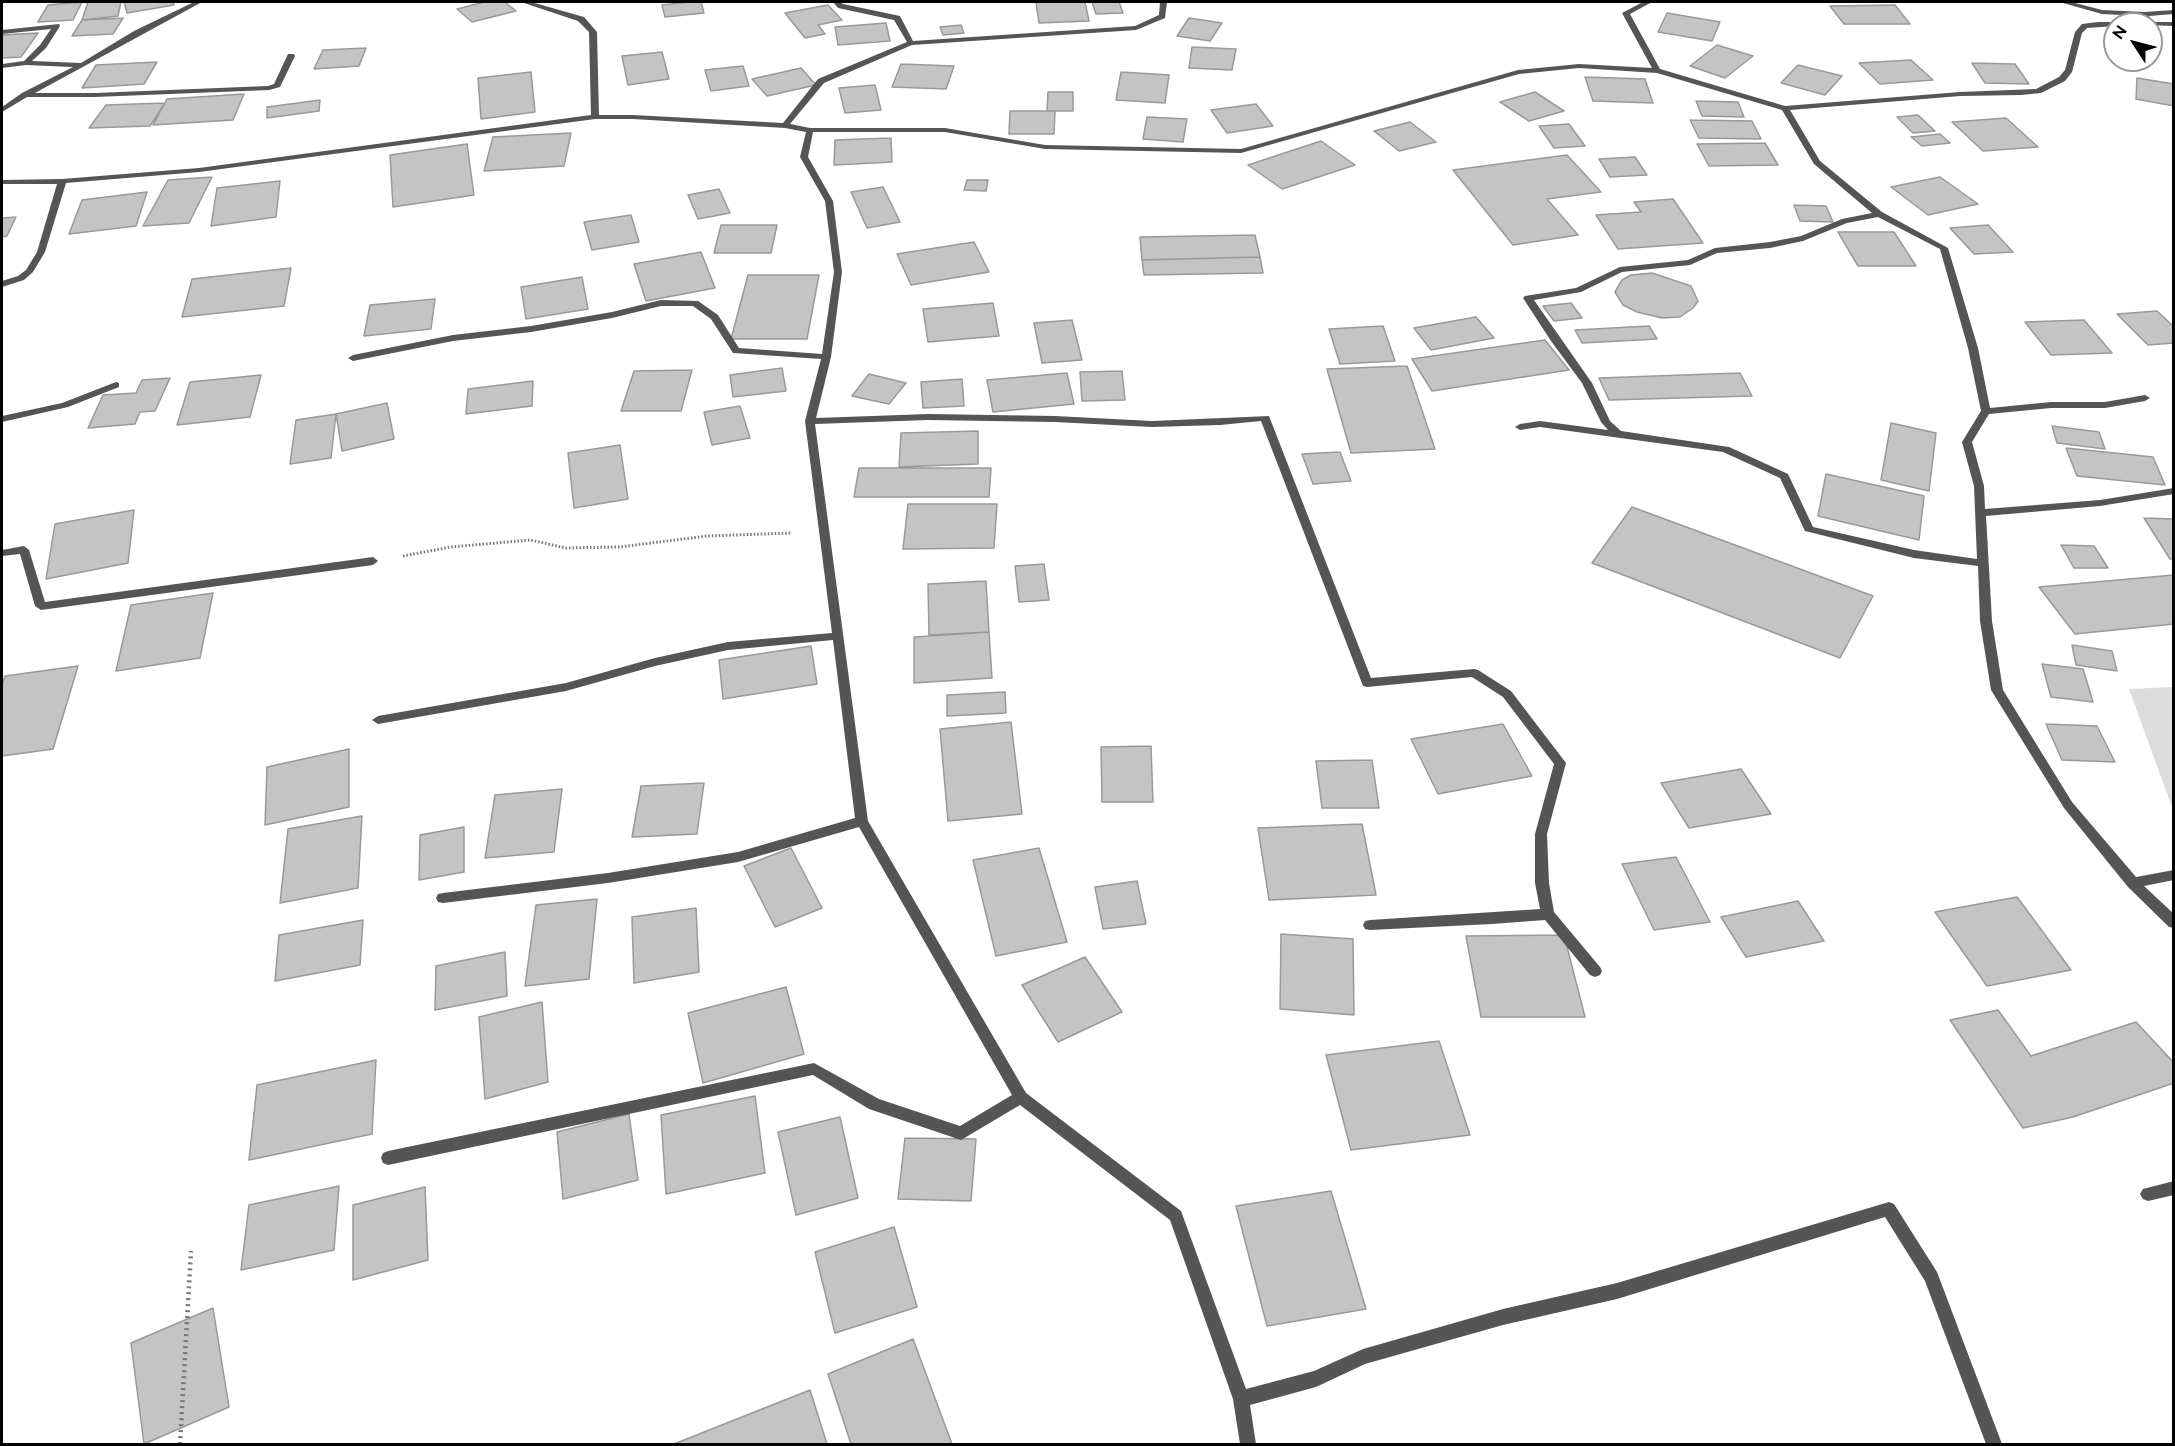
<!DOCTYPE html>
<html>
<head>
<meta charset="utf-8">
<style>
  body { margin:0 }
  #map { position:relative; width:2175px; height:1446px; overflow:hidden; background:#fff; font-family:Raleway,sans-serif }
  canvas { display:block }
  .frame { position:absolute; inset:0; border:3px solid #000; pointer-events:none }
  .north { position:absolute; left:2103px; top:12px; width:60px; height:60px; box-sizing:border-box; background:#fff; border:2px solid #999; border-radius:50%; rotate:306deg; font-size:16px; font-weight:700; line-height:24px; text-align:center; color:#000 }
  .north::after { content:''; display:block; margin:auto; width:21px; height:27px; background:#000; clip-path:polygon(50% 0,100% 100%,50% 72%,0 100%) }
</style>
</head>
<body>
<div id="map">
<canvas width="2175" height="1446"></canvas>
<div class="frame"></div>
<div class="north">N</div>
</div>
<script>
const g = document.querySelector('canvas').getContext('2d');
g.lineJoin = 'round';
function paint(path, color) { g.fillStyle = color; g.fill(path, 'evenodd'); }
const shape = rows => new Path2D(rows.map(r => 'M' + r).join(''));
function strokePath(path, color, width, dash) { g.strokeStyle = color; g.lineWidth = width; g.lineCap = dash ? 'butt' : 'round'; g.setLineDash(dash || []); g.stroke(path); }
const green = shape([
  [2173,687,2174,687,2173,810,2129,689]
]);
const building = shape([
  [82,2,73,20,38,22,48,5,82,2],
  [88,2,121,2,118,16,82,20,88,2],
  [124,2,173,2,174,5,127,13,124,2],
  [485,2,505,2,516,11,472,22,457,9,485,2],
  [689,2,701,2,704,13,665,17,662,5,689,2],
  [1036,2,1085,2,1089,21,1039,23,1036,2],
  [1092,2,1119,2,1123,13,1096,14,1092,2],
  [828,5,842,20,818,25,825,34,805,38,785,13,828,5],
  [1895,5,1910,24,1844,24,1830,6,1895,5],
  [1667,13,1720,22,1712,41,1658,32,1667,13],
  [123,18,113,34,72,36,82,20,123,18],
  [1189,18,1222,23,1210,41,1177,36,1189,18],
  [886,23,890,41,838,45,835,27,886,23],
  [961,25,964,33,943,35,940,27,961,25],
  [38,33,21,57,2,58,2,35,38,33],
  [1717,45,1753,56,1725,78,1690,66,1717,45],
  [1192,47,1236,49,1232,70,1189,68,1192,47],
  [366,48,359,66,314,69,323,50,366,48],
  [662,52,669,79,628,85,622,56,662,52],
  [1911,60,1933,80,1880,84,1859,63,1911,60],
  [157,62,144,84,82,88,96,65,157,62],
  [1972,63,2015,64,2029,84,1985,83,1972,63],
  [901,64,954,66,946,89,892,87,901,64],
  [1798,65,1842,76,1825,95,1781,83,1798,65],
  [743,66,749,86,711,91,705,70,743,66],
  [801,68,816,85,767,96,752,79,801,68],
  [531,72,535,112,481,119,478,78,531,72],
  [1121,72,1169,75,1165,103,1116,100,1121,72],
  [1585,77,1645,79,1653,103,1593,101,1585,77],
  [2137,78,2174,84,2174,106,2136,99,2137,78],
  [875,85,881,110,845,113,839,88,875,85],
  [1048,92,1073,92,1073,111,1047,111,1048,92],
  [1535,92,1564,111,1529,121,1500,102,1535,92],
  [244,94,233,120,153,125,167,99,244,94],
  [320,100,319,111,267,118,267,107,320,100],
  [1696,101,1738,102,1744,117,1702,116,1696,101],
  [165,103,150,126,89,128,106,105,165,103],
  [1256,104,1273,126,1227,133,1211,110,1256,104],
  [1010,111,1055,111,1054,134,1009,134,1010,111],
  [1918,115,1935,131,1913,133,1897,117,1918,115],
  [1147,117,1187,119,1183,142,1143,139,1147,117],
  [2006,118,2038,147,1983,151,1952,122,2006,118],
  [1690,120,1752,121,1761,139,1699,138,1690,120],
  [1410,122,1436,142,1399,151,1374,131,1410,122],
  [1569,124,1585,146,1554,148,1539,126,1569,124],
  [571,133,564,166,484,171,493,137,571,133],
  [1940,134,1950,143,1922,146,1911,137,1940,134],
  [891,138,892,162,834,165,835,140,891,138],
  [1321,141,1355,165,1282,189,1248,165,1321,141],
  [1765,143,1778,165,1709,166,1697,144,1765,143],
  [467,144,474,195,393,207,390,155,467,144],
  [1567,155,1601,192,1547,199,1578,235,1513,245,1453,170,1567,155],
  [1635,157,1647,175,1610,177,1599,159,1635,157],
  [212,177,189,223,143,226,168,180,212,177],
  [1940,177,1978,204,1928,215,1891,187,1940,177],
  [967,180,988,180,986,191,964,190,967,180],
  [280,181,276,217,211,226,217,188,280,181],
  [883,187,900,222,867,228,851,192,883,187],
  [719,189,730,213,698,219,688,195,719,189],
  [147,192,136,226,69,234,82,200,147,192],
  [1673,199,1703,243,1618,249,1596,215,1641,212,1634,202,1673,199],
  [1794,205,1826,206,1833,222,1800,221,1794,205],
  [631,215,639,242,592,250,584,222,631,215],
  [16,217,7,236,2,237,2,218,16,217],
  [721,225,777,225,771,253,714,253,721,225],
  [1988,225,2013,252,1974,254,1950,228,1988,225],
  [1838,232,1894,232,1916,266,1858,266,1838,232],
  [1255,235,1260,257,1142,260,1140,237,1255,235],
  [974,242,989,272,911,285,897,254,974,242],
  [701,252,715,288,646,301,634,264,701,252],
  [1260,257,1263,273,1144,275,1142,260,1260,257],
  [291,268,284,306,182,317,192,279,291,268],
  [1652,273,1691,286,1698,301,1693,308,1680,317,1662,318,1637,312,1623,305,1615,292,1622,280,1631,275,1652,273],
  [748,275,819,275,807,339,731,339,748,275],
  [582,277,588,309,526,319,521,287,582,277],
  [435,299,431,329,364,336,370,305,435,299],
  [993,303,999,336,928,342,923,309,993,303],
  [1571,303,1582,318,1554,321,1543,306,1571,303],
  [2157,311,2174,327,2174,343,2148,345,2117,314,2157,311],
  [1476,317,1494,338,1431,350,1414,328,1476,317],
  [1072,320,1082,360,1042,363,1034,323,1072,320],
  [2084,320,2112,353,2051,355,2025,322,2084,320],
  [1383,326,1395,361,1340,364,1329,329,1383,326],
  [1649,326,1657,339,1582,343,1575,330,1649,326],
  [1545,340,1569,370,1432,391,1412,359,1545,340],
  [1407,366,1435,449,1351,453,1327,369,1407,366],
  [782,368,786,391,733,397,730,375,782,368],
  [692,370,681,411,621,411,634,371,692,370],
  [1122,371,1125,400,1082,401,1080,372,1122,371],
  [1067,373,1074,404,993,412,987,380,1067,373],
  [1740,373,1752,396,1609,400,1599,378,1740,373],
  [869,374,906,383,889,404,852,396,869,374],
  [261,375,250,417,177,425,190,382,261,375],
  [170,378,155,411,140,412,135,424,88,428,103,395,136,393,142,380,170,378],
  [962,379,964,406,923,408,921,382,962,379],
  [533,381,532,406,466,414,468,389,533,381],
  [387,403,394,439,342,451,336,414,387,403],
  [740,406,750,438,712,445,704,412,740,406],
  [336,414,331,458,290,464,296,420,336,414],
  [1891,423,1936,433,1929,491,1881,480,1891,423],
  [2052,426,2099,432,2105,449,2057,443,2052,426],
  [978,431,978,464,899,467,901,433,978,431],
  [620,445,628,499,574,508,568,453,620,445],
  [2066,448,2153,457,2165,485,2077,476,2066,448],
  [1340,452,1351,481,1313,484,1302,454,1340,452],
  [859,468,991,468,989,497,854,497,859,468],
  [1826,474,1924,496,1919,540,1818,516,1826,474],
  [908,504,997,504,994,548,903,549,908,504],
  [1632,507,1873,596,1840,658,1592,563,1632,507],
  [134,510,128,563,46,579,55,524,134,510],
  [2144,518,2174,519,2174,559,2170,559,2144,518],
  [2061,545,2094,546,2108,568,2074,568,2061,545],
  [1044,564,1049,600,1019,602,1015,566,1044,564],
  [2174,575,2174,624,2075,634,2039,587,2174,575],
  [986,581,989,632,929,635,928,584,986,581],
  [213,593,200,658,116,671,131,605,213,593],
  [989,632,992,678,914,683,914,637,989,632],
  [2072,645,2112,651,2117,671,2076,665,2072,645],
  [811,646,817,684,723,699,719,660,811,646],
  [2042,664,2083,669,2093,702,2051,697,2042,664],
  [78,666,53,749,2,756,2,686,5,676,78,666],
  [1005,692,1006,713,947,716,947,695,1005,692],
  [1011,722,1022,814,948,821,940,729,1011,722],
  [1503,724,1532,776,1438,794,1411,739,1503,724],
  [2046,724,2097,726,2115,762,2062,760,2046,724],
  [1151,746,1153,802,1102,802,1101,747,1151,746],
  [349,749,349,807,265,825,267,767,349,749],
  [1372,760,1379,808,1322,808,1316,761,1372,760],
  [1741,769,1771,814,1689,828,1661,783,1741,769],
  [704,783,697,834,632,837,641,786,704,783],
  [562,789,554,852,485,858,495,795,562,789],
  [362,816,358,888,280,903,288,829,362,816],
  [1362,824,1376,895,1269,900,1258,828,1362,824],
  [464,827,464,872,419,880,420,835,464,827],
  [791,848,822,908,775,927,744,866,791,848],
  [1039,848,1067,942,996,956,973,860,1039,848],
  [1676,857,1710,922,1654,930,1622,864,1676,857],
  [1137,881,1146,924,1103,929,1095,887,1137,881],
  [2017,897,2071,970,1987,986,1935,912,2017,897],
  [597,899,589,979,525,986,536,905,597,899],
  [1798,901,1824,941,1746,957,1721,917,1798,901],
  [696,908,699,972,634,983,632,917,696,908],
  [363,920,360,965,275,981,279,935,363,920],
  [1281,934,1353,939,1354,1015,1280,1009,1281,934],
  [1564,935,1585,1017,1481,1017,1466,936,1564,935],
  [505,952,507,996,435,1010,436,966,505,952],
  [1085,957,1122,1012,1058,1042,1022,985,1085,957],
  [786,987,804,1054,703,1083,688,1013,786,987],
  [542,1002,548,1082,485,1099,479,1017,542,1002],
  [1998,1010,2031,1056,2136,1022,2174,1063,2174,1083,2073,1117,2023,1128,1950,1020,1998,1010],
  [1439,1041,1470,1135,1351,1150,1326,1055,1439,1041],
  [376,1060,372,1134,249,1160,257,1085,376,1060],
  [755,1096,765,1173,666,1194,661,1115,755,1096],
  [629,1114,638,1180,563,1199,557,1132,629,1114],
  [840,1117,858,1198,796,1215,778,1132,840,1117],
  [905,1138,976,1139,971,1201,898,1199,905,1138],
  [339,1186,334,1250,241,1270,249,1205,339,1186],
  [425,1187,428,1260,353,1280,353,1205,425,1187],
  [1331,1191,1366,1309,1267,1326,1236,1206,1331,1191],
  [894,1227,917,1307,835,1333,815,1252,894,1227],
  [213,1308,229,1407,144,1444,131,1343,213,1308],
  [913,1339,952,1444,851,1444,828,1374,913,1339],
  [810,1390,827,1444,674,1444,810,1390]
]);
const pathFar1 = shape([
  [403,556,451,547,530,540,566,548,619,547,707,536,791,533]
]);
const path = shape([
  [180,1444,191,1251]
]);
const street = shape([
  [194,2,202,2,35,93,95,93,268,86,274,84,288,54,294,54,295,56,280,87,269,90,95,97,27,97,2,112,2,107,22,93,73,67,26,65,2,68,2,64,24,61,40,45,51,29,2,34,2,30,59,24,60,26,46,48,32,61,81,63,134,31,194,2],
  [521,2,531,2,584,17,597,32,599,115,633,115,783,123,818,79,907,42,894,20,838,8,833,2,840,2,843,4,900,16,913,41,1135,26,1159,15,1160,2,1167,2,1165,18,1136,30,912,45,824,83,790,124,810,128,945,128,1045,145,1241,149,1518,70,1579,64,1652,68,1622,13,1643,2,1652,2,1630,14,1660,69,1785,106,1960,92,2036,89,2059,77,2065,70,2075,32,2082,24,2098,22,2147,22,2142,16,2102,14,2063,3,2062,2,2071,2,2102,10,2144,12,2174,10,2174,14,2149,16,2152,20,2149,22,2174,22,2174,26,2115,24,2115,26,2087,28,2082,33,2072,72,2065,81,2041,93,2021,95,1960,96,1790,110,1820,161,1882,212,1948,248,1978,348,1990,408,2051,402,2105,402,2145,395,2150,398,2145,401,2105,408,2051,408,1989,414,1972,442,1984,486,1985,509,2100,500,2174,488,2174,494,2100,506,1986,516,1992,621,2003,690,2072,802,2136,877,2174,870,2174,880,2144,886,2174,914,2174,928,2169,927,2128,887,2064,808,1991,690,1980,621,1978,566,1914,558,1805,531,1780,478,1723,452,1540,427,1520,430,1515,427,1520,424,1540,421,1608,430,1601,422,1582,383,1551,341,1523,298,1525,296,1576,288,1620,267,1688,260,1715,248,1770,242,1801,236,1842,219,1872,213,1814,164,1782,110,1657,73,1579,68,1519,74,1241,153,1045,149,945,132,813,132,808,157,833,201,842,272,831,357,816,418,928,414,1055,416,1152,421,1269,416,1371,678,1474,669,1478,670,1511,691,1566,763,1547,834,1549,883,1554,912,1600,967,1602,971,1600,975,1595,977,1590,975,1545,920,1492,924,1370,930,1365,929,1363,925,1365,921,1370,920,1540,909,1535,883,1535,834,1554,764,1503,697,1472,677,1367,687,1363,686,1261,421,1220,425,1152,427,1055,422,928,420,815,424,868,821,1026,1093,1181,1211,1246,1389,1314,1371,1363,1349,1503,1309,1617,1283,1889,1202,1894,1204,1937,1272,2002,1444,1986,1444,1925,1281,1885,1217,1617,1299,1503,1325,1365,1364,1316,1387,1250,1405,1256,1444,1240,1444,1233,1399,1170,1220,1020,1105,961,1140,869,1109,813,1075,388,1165,383,1163,381,1158,383,1153,388,1151,814,1063,879,1099,960,1126,1012,1095,859,827,738,862,608,883,443,903,438,902,436,898,438,894,443,893,608,873,738,852,855,818,833,640,728,650,655,666,566,691,378,724,372,720,378,716,566,683,655,658,728,642,832,633,805,421,821,359,733,353,711,319,693,306,661,306,612,318,531,332,453,341,353,361,348,358,353,355,453,335,531,326,612,312,661,300,698,301,718,315,739,348,822,354,834,272,825,201,800,157,806,132,785,128,633,119,595,119,199,172,66,183,45,252,33,272,24,280,2,287,2,281,18,276,26,270,37,252,57,184,2,184,2,180,62,179,199,168,591,115,589,32,578,21,521,2],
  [1878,217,1940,249,1968,348,1981,411,1962,442,1974,486,1977,559,1914,550,1813,527,1788,474,1729,447,1621,431,1610,421,1592,383,1534,300,1581,292,1622,272,1690,265,1717,253,1770,248,1803,241,1847,223,1878,217],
  [116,382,119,383,119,387,68,407,2,422,2,416,62,403,116,382],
  [24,546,29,550,45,602,373,557,378,561,373,565,41,610,35,606,20,554,2,556,2,550,24,546],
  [2174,1181,2174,1195,2148,1201,2143,1199,2140,1194,2143,1189,2174,1181]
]);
paint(green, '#dcdcdc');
paint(building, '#c4c4c4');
strokePath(building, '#999', 1.5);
strokePath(pathFar1, '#777', 3, [1.5, 2]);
strokePath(path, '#777', 4.5, [2, 4]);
paint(street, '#555');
</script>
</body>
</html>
